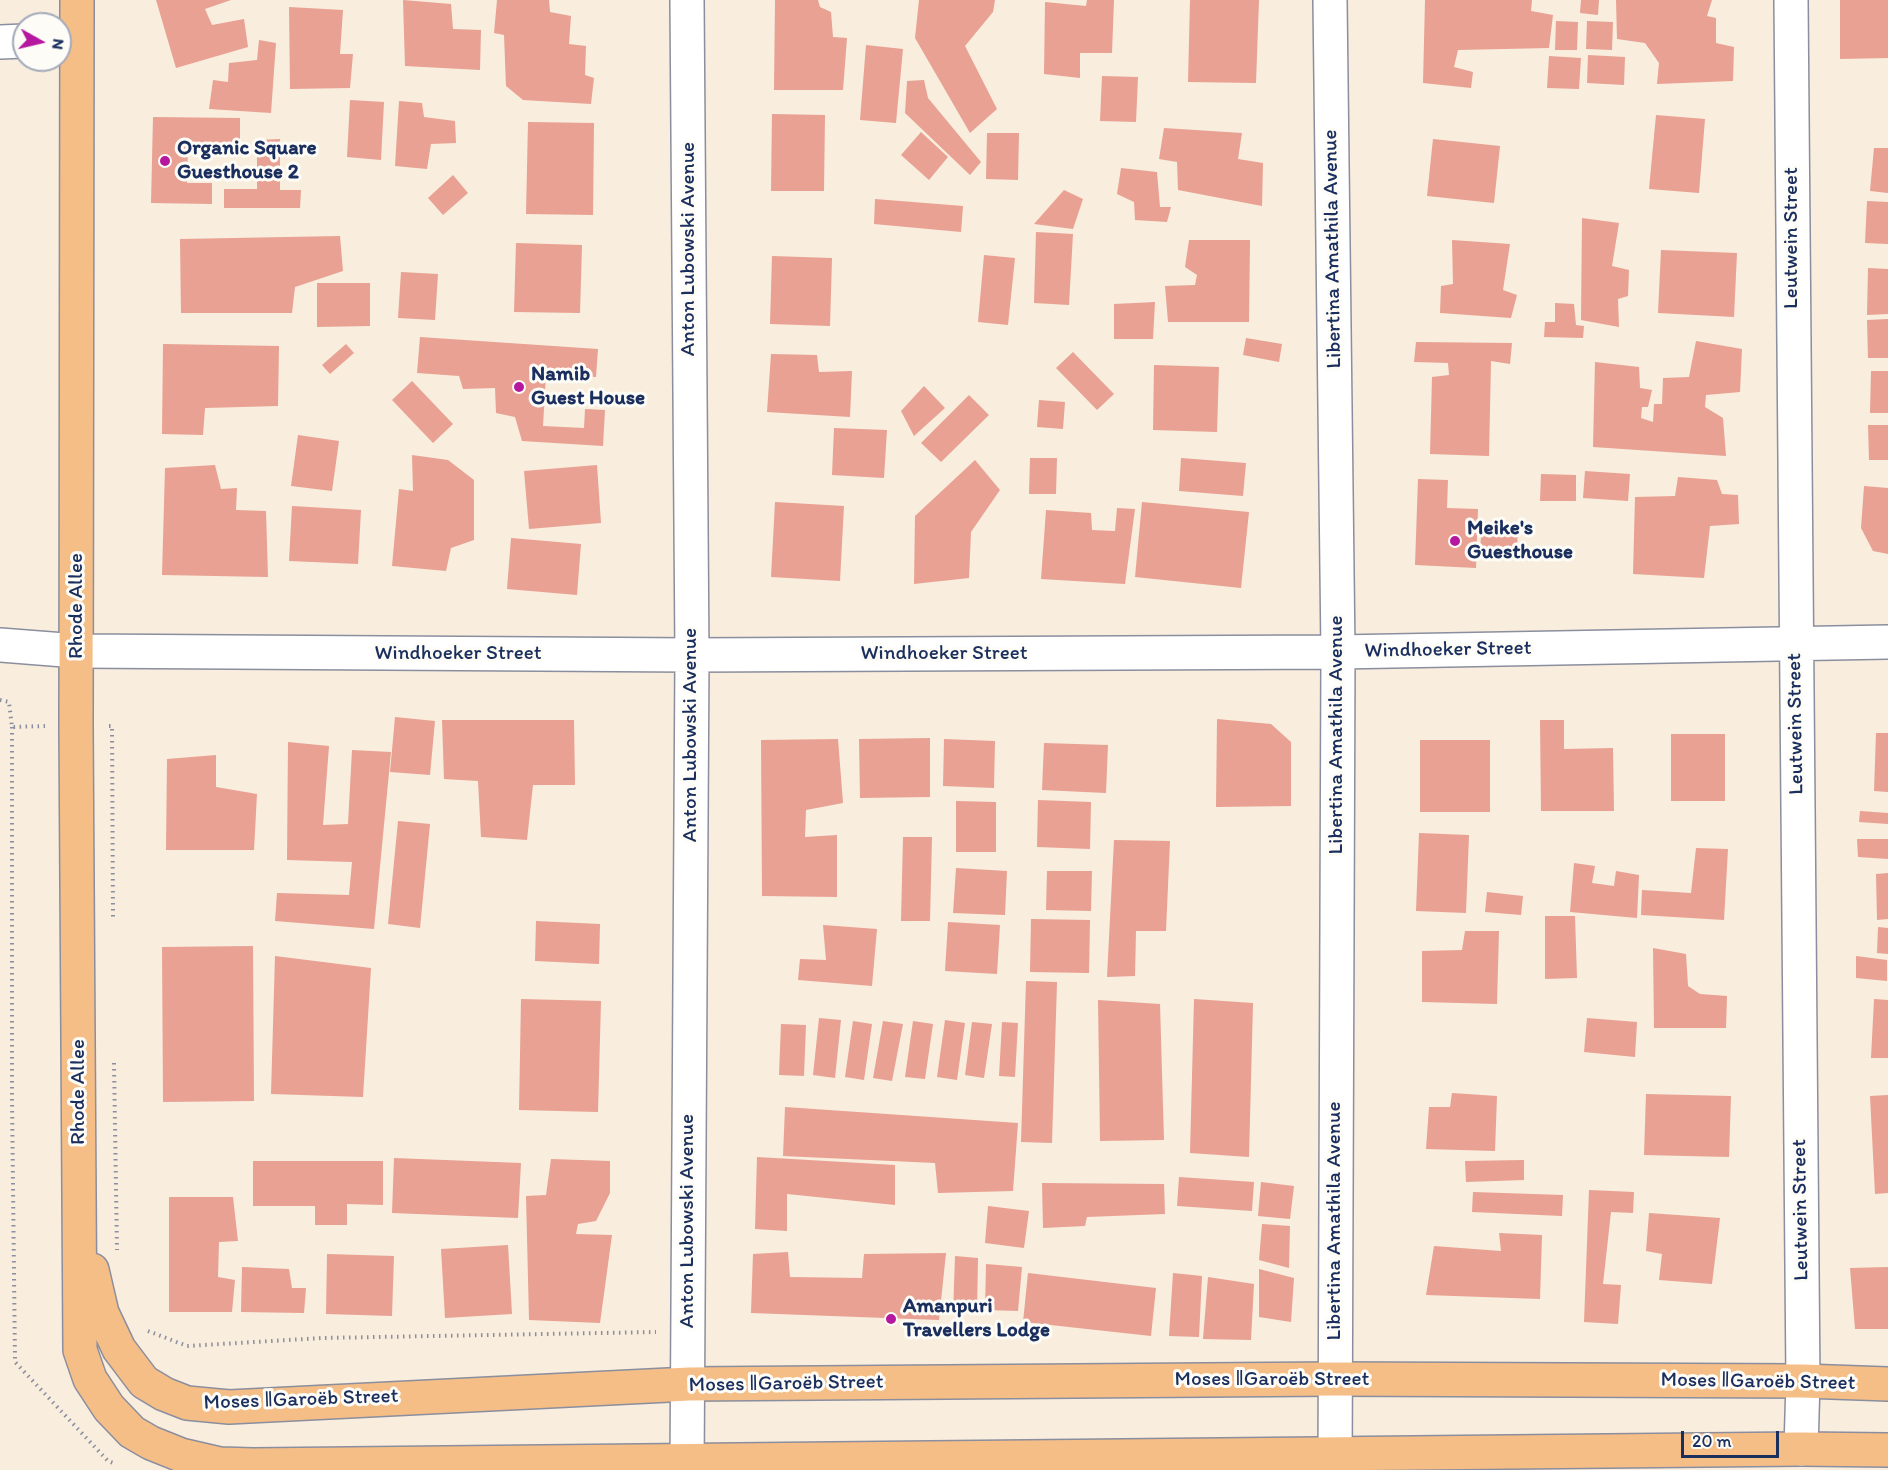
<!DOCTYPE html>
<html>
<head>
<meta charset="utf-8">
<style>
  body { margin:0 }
  #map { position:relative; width:1888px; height:1470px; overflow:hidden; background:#f9eddd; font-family:Itim,sans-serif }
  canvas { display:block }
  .north { position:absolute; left:12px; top:12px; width:60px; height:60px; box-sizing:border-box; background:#fdfcf7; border:2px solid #a3aaba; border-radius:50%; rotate:98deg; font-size:16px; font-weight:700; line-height:24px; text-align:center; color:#1b2f5e }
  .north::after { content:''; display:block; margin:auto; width:21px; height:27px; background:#b5179e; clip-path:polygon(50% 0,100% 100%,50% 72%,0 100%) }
  .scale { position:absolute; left:1681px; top:1431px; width:98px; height:27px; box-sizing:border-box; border:3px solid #1b2f5e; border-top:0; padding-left:8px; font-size:18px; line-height:21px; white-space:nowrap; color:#1b2f5e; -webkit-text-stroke:4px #fdfcf7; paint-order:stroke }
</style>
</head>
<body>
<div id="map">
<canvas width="1888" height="1470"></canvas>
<div class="north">N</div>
<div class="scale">20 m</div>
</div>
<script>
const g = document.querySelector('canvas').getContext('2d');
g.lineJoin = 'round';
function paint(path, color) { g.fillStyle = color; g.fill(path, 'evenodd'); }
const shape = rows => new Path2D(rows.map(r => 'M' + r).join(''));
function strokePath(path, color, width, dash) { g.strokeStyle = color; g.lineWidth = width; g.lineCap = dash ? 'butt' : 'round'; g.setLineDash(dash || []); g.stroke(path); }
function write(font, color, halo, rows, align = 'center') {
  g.font = font + ' Itim,sans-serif'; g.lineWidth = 6; g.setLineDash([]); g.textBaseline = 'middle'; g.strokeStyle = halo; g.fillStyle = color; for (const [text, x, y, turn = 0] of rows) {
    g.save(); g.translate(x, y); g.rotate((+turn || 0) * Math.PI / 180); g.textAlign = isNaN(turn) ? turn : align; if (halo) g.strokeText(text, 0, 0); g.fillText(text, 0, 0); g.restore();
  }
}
const building = shape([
  [156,0,231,0,205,9,212,25,244,19,248,47,176,68],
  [403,0,451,4,453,29,481,30,480,70,405,66],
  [497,0,549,0,550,12,571,16,569,44,586,46,585,75,594,78,591,104,523,100,506,86,504,35,494,33],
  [775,0,818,0,820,7,831,12,833,37,847,38,843,90,774,90],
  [919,0,995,0,993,12,965,46,997,109,970,133,915,38],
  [1087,0,1114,0,1112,53,1080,53,1080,78,1044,74,1045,2,1086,6],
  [1190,0,1259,0,1256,83,1188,82],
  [1425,0,1532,0,1531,11,1553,15,1549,48,1458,50,1454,67,1473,72,1471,88,1423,83],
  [1581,0,1599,0,1598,15,1580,13],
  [1616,0,1712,0,1707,16,1716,18,1716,43,1734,47,1733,81,1657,84,1659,63,1645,43,1617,39],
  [1840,0,1888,0,1888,58,1840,59],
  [289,7,343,10,340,54,353,54,350,88,290,89],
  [1556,21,1578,22,1577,50,1555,50],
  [1587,21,1613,22,1612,50,1586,49],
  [259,40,276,43,271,113,209,109,213,80,228,82,229,63,257,60],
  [866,45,903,49,896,123,860,120],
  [1588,55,1625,57,1624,85,1587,83],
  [1549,56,1581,58,1579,89,1547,88],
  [1102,76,1138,77,1136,122,1100,121],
  [924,80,928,98,981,162,970,175,905,113,907,81],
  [350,100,384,102,381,160,347,157],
  [399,101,422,103,424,117,455,121,456,143,431,144,427,169,395,166],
  [772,114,825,115,824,191,771,191],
  [1656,115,1705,119,1699,193,1649,189],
  [153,117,240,118,240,144,188,143,187,183,212,183,212,204,151,203],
  [528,122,594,123,593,215,526,214],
  [1164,128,1242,133,1238,159,1263,163,1262,206,1178,190,1177,162,1159,159],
  [921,132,948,157,929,180,901,155],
  [987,133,1019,133,1018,180,986,179],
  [280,139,280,190,301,190,300,208,224,208,224,189,257,189,257,140],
  [1433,139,1500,146,1494,203,1427,196],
  [1874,148,1888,148,1888,193,1870,191],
  [1121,168,1157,172,1160,207,1171,207,1167,222,1135,220,1134,202,1117,194],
  [453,175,468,193,443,215,428,198],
  [1064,190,1083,199,1073,229,1034,224],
  [875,199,963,206,961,232,874,224],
  [1867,201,1888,202,1888,244,1865,243],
  [1582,218,1619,223,1612,266,1629,270,1628,296,1618,299,1619,327,1581,320],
  [1036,232,1073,234,1069,305,1034,303],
  [340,236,343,271,295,287,292,313,181,313,180,239],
  [1189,240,1250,240,1249,322,1168,322,1165,286,1195,285,1197,275,1185,267],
  [1452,240,1510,244,1503,290,1517,295,1511,318,1440,313,1441,286,1453,284],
  [516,243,582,245,580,313,514,312],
  [1661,250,1737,253,1734,317,1658,313],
  [984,255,1015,258,1008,325,978,322],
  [772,256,832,258,830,326,770,324],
  [1868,268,1888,269,1888,314,1867,315],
  [401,272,438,274,435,320,398,318],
  [317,283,370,283,370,326,317,327],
  [1155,302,1153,339,1114,339,1114,304],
  [1555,303,1574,304,1576,325,1584,326,1583,338,1544,337,1545,322,1555,322],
  [1888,319,1888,358,1868,358,1867,320],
  [420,337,598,349,596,377,546,374,543,426,584,428,585,409,605,410,603,446,522,441,515,417,496,413,495,388,463,389,459,376,417,373],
  [1246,338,1282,344,1279,362,1243,355],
  [1696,341,1742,349,1740,392,1706,395,1705,407,1723,418,1726,456,1593,447,1595,362,1639,367,1640,388,1652,390,1648,407,1642,407,1641,418,1653,422,1654,404,1662,404,1663,378,1689,377],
  [1416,342,1512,343,1510,364,1491,361,1489,456,1430,454,1432,377,1449,375,1448,363,1414,362],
  [163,344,279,346,278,406,205,408,203,435,162,434],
  [346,344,354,353,330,374,322,365],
  [1073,352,1114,394,1097,410,1056,368],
  [771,354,817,355,819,372,852,371,850,417,767,412],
  [1154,365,1219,367,1217,432,1153,430],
  [1871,371,1888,371,1888,413,1870,413],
  [412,381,453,424,433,443,392,400],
  [924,386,945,408,914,436,901,411],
  [969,395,989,415,941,462,921,443],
  [1039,400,1065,402,1063,429,1037,427],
  [1868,425,1888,425,1888,460,1869,460],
  [834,428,887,430,884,478,832,475],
  [298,435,339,441,332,491,291,486],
  [412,455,448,460,474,480,474,540,451,548,446,571,392,566,399,489,413,491],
  [1030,458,1057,458,1056,494,1029,494],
  [1181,458,1246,463,1243,496,1179,491],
  [975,460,1000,490,971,532,969,578,914,584,915,516],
  [215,465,221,489,237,488,236,510,266,511,268,577,162,575,165,468],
  [597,465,601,523,529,529,524,471],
  [1585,471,1630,474,1628,501,1583,498],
  [1541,474,1576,475,1576,501,1540,501],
  [1678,477,1717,480,1722,494,1738,495,1739,524,1710,526,1704,578,1633,574,1635,497,1675,496],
  [1418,479,1448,480,1447,508,1478,509,1476,568,1415,565],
  [1864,486,1888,488,1888,554,1873,551,1861,528],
  [775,502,844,506,840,581,771,577],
  [1142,502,1249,512,1241,588,1135,577],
  [292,506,361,510,358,564,289,561],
  [1117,508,1135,509,1125,584,1041,579,1046,510,1091,513,1092,530,1115,531],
  [1482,522,1518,523,1517,552,1480,551],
  [511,538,581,544,577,595,507,589],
  [395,717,435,721,430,775,390,772],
  [1217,719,1271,724,1291,742,1291,806,1216,807],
  [442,720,574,720,575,785,533,785,527,840,481,837,478,781,444,779],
  [1540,720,1564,720,1564,749,1613,748,1614,811,1541,811],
  [1876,733,1888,733,1888,792,1874,791],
  [1671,734,1725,734,1725,801,1671,801],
  [930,738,930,797,860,798,859,739],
  [838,739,843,803,806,810,805,837,837,835,837,897,762,896,761,740],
  [944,739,995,741,994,788,943,786],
  [1420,740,1490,740,1490,812,1420,812],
  [288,742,329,746,323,825,348,824,352,750,391,752,374,929,275,921,277,893,349,895,352,862,287,860],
  [1044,743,1108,745,1106,793,1042,790],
  [216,755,216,787,257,794,254,850,166,850,167,759],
  [1038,800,1091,802,1090,849,1037,847],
  [956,801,996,802,996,852,956,852],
  [1860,811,1888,813,1888,824,1859,822],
  [398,821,430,824,420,928,388,924],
  [1419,833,1469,835,1466,913,1416,911],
  [903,837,932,837,930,921,901,921],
  [1857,839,1888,839,1888,859,1858,857],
  [1114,840,1170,841,1166,931,1136,931,1135,976,1107,977],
  [1696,848,1728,849,1724,920,1641,915,1642,890,1691,893],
  [1574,863,1595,866,1592,883,1614,886,1616,871,1639,875,1637,918,1570,912],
  [956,868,1007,871,1005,915,953,913],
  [1047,871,1092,871,1091,911,1046,910],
  [1888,873,1888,919,1877,920,1876,874],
  [1487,892,1523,896,1521,915,1485,912],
  [1545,916,1575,916,1577,978,1545,979],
  [1031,919,1090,920,1089,973,1030,972],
  [536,921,600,924,599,964,535,961],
  [948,922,1000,925,997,974,945,971],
  [823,925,877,929,872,986,798,980,800,959,826,960],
  [1878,927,1888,928,1888,954,1877,953],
  [1465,931,1499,931,1497,1004,1422,1002,1422,951,1462,950],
  [253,946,254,1101,163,1102,162,947],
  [1653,948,1686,954,1688,986,1700,994,1727,996,1726,1028,1654,1028],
  [275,956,371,968,363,1097,271,1094],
  [1856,956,1887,960,1887,981,1856,978],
  [1026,981,1057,982,1052,1143,1021,1142],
  [521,999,601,1001,598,1112,519,1110],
  [1194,999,1253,1003,1249,1157,1190,1153],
  [1874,999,1888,1000,1888,1058,1871,1058],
  [1098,1000,1160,1004,1164,1140,1100,1141],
  [819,1018,841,1020,835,1078,813,1075],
  [1587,1018,1637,1022,1635,1057,1584,1052],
  [945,1020,965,1023,957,1080,937,1077],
  [853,1021,872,1024,864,1080,845,1077],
  [883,1021,903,1024,892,1081,873,1078],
  [913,1021,933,1024,925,1079,905,1077],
  [972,1022,992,1024,984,1078,965,1075],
  [1002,1022,1018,1023,1015,1077,999,1076],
  [781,1024,806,1025,804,1076,779,1075],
  [1452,1093,1497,1096,1495,1151,1426,1149,1429,1107,1450,1107],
  [1646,1094,1731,1096,1729,1157,1644,1155],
  [1888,1095,1888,1193,1875,1194,1870,1096],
  [785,1107,1018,1123,1013,1191,938,1193,935,1163,783,1156],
  [757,1157,895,1165,895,1205,787,1194,787,1231,755,1229],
  [394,1158,521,1163,518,1218,392,1213],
  [551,1159,610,1161,610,1193,596,1221,578,1224,576,1234,612,1235,600,1323,529,1320,526,1196,546,1195],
  [1524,1160,1524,1180,1466,1182,1465,1161],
  [253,1161,383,1161,383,1205,347,1204,347,1225,315,1225,315,1206,253,1206],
  [1179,1177,1254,1182,1252,1211,1177,1206],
  [1261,1182,1294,1186,1290,1219,1258,1216],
  [1042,1183,1164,1184,1165,1214,1087,1217,1085,1226,1043,1228],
  [1589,1190,1634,1192,1633,1213,1611,1212,1603,1284,1621,1285,1618,1324,1584,1322],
  [1473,1192,1563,1195,1562,1216,1472,1212],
  [169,1197,233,1197,238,1241,219,1242,218,1277,235,1280,232,1312,169,1312],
  [988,1206,1029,1211,1024,1248,985,1243],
  [1649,1213,1720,1218,1712,1284,1659,1280,1662,1254,1646,1251],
  [1262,1224,1290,1226,1289,1268,1259,1260],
  [1499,1233,1542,1235,1540,1299,1426,1295,1434,1246,1501,1251],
  [508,1245,512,1314,445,1318,441,1249],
  [788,1252,790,1277,862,1278,864,1254,946,1253,939,1320,751,1313,753,1254],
  [327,1254,394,1256,392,1316,326,1314],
  [955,1256,978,1258,977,1313,953,1314],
  [986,1264,1022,1267,1018,1311,985,1310],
  [242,1267,289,1269,292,1288,306,1288,304,1313,241,1312],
  [1888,1267,1888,1329,1855,1329,1850,1268],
  [1259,1269,1294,1278,1291,1322,1259,1317],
  [1028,1273,1156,1288,1151,1336,1023,1322],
  [1173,1273,1202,1276,1199,1337,1169,1336],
  [1208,1277,1254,1284,1251,1340,1203,1339]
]);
const path = shape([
  [0,700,9,702,12,727,45,726],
  [109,726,112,726,113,917],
  [12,727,12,1097,15,1362,108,1461,116,1464],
  [114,1063,117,1250],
  [148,1331,187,1346,322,1338,656,1332]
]);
const minor = shape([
  [1330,0,1338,652,1335,1470],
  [1791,0,1803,1381,1801,1449],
  [0,42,24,41],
  [0,645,77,651,692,655,1338,652,1888,642],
  [687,1470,692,655,687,0]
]);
const major = shape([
  [77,0,76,726,80,1350,90,1379,109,1408,132,1432,151,1443,181,1455,220,1464,253,1465,1801,1449,1888,1450],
  [92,1270,102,1313,119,1349,144,1382,164,1394,187,1403,229,1407,689,1384,1334,1379,1803,1381,1888,1384]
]);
const markers = [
  [165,161,6,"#b5179e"],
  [519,387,6,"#b5179e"],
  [1455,541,6,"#b5179e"],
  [891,1319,6,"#b5179e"]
];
const poiNames = [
  ["Organic Square",177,149],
  ["Guesthouse 2",177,173],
  ["Namib",531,375],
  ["Guest House",531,399],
  ["Meike's",1467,529],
  ["Guesthouse",1467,553],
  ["Amanpuri",903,1307],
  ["Travellers Lodge",903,1331]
];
const streetNames = [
  ["Leutwein Street",1792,238,-90],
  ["Anton Lubowski Avenue",689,249,-90],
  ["Libertina Amathila Avenue",1333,249,-91],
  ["Rhode Allee",77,606,-90],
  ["Windhoeker Street",1448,650,-1],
  ["Windhoeker Street",458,654],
  ["Windhoeker Street",944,654],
  ["Leutwein Street",1796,724,-91],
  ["Anton Lubowski Avenue",691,735,-90],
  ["Libertina Amathila Avenue",1337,735,-90],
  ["Rhode Allee",79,1092,-90],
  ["Leutwein Street",1801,1210,-91],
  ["Anton Lubowski Avenue",688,1221,-90],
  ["Libertina Amathila Avenue",1335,1221,-90],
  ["Moses ǁGaroëb Street",1272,1380],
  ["Moses ǁGaroëb Street",1758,1382,1],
  ["Moses ǁGaroëb Street",786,1384,-1],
  ["Moses ǁGaroëb Street",301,1400,-2]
];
paint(building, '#e8a193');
strokePath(minor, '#8a8e9e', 36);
strokePath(major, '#8a8e9e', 36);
strokePath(path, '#8a8e9e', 4, [1.5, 4.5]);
strokePath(minor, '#fff', 33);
strokePath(major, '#f6be87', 33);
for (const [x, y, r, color] of markers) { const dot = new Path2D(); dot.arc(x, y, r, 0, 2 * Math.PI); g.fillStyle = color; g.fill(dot); strokePath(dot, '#fdfcf7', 2); }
write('bold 21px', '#1b2f5e', '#fdfcf7', poiNames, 'left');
write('21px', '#1b2f5e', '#fdfcf7', streetNames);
</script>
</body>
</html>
